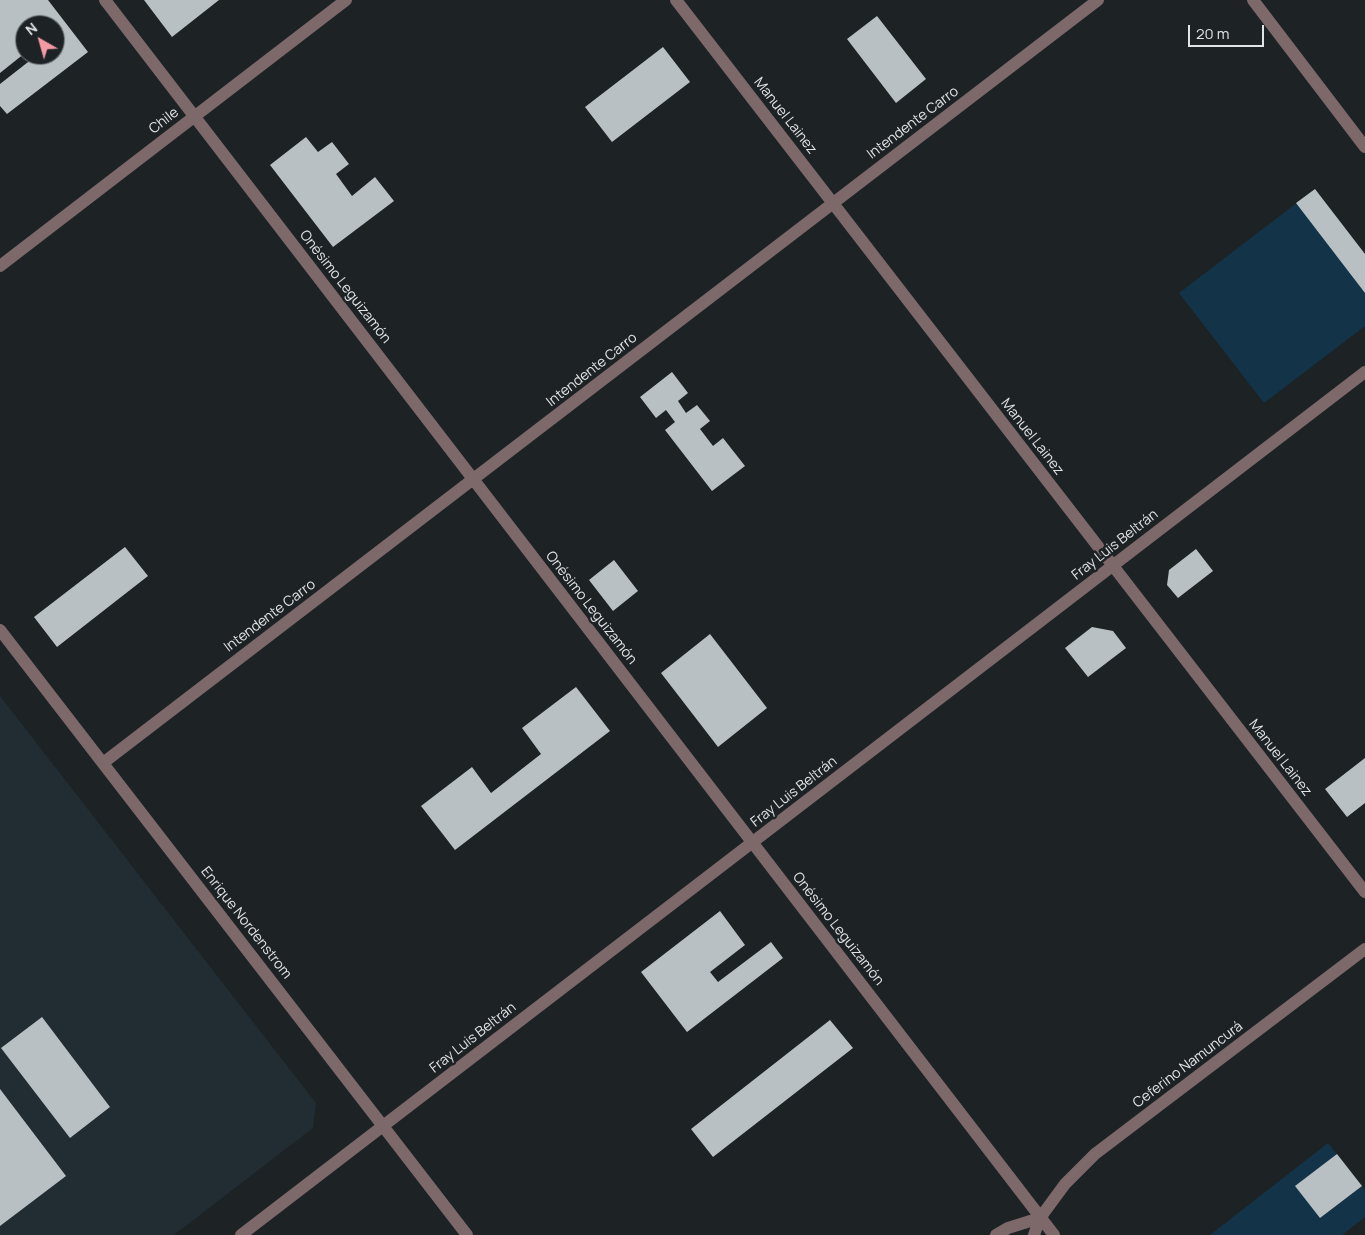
<!DOCTYPE html>
<html>
<head>
<meta charset="utf-8">
<style>
  body { margin:0 }
  #map { position:relative; width:1365px; height:1235px; overflow:hidden; background:#1d2225; font-family:Manrope,sans-serif }
  canvas { display:block }
  .north { position:absolute; left:15px; top:15px; width:50px; height:50px; box-sizing:border-box; background:#1d2225; border:1px solid #6b7072; border-radius:50%; rotate:322deg; font-size:14px; font-weight:700; line-height:20px; text-align:center; color:#e1e4e6 }
  .north::after { content:''; display:block; margin:auto; width:18px; height:22px; background:#f49aa5; clip-path:polygon(50% 0,100% 100%,50% 72%,0 100%) }
  .scale { position:absolute; left:1188px; top:25px; width:76px; height:22px; box-sizing:border-box; border:2px solid #e1e4e6; border-top:0; padding-left:6px; font-size:15px; line-height:18px; white-space:nowrap; color:#e1e4e6; -webkit-text-stroke:4px #1d2225; paint-order:stroke }
</style>
</head>
<body>
<div id="map">
<canvas width="1365" height="1235"></canvas>
<div class="north">N</div>
<div class="scale">20 m</div>
</div>
<script>
const g = document.querySelector('canvas').getContext('2d');
g.lineJoin = 'round';
function paint(path, color) { g.fillStyle = color; g.fill(path, 'evenodd'); }
const shape = rows => new Path2D(rows.map(r => 'M' + r).join(''));
function strokePath(path, color, width, dash) { g.strokeStyle = color; g.lineWidth = width; g.lineCap = dash ? 'butt' : 'round'; g.setLineDash(dash || []); g.stroke(path); }
function write(font, color, halo, rows, align = 'center') {
  g.font = font + ' Manrope,sans-serif'; g.lineWidth = 5; g.setLineDash([]); g.textBaseline = 'middle'; g.strokeStyle = halo; g.fillStyle = color; for (const [text, x, y, turn = 0] of rows) {
    g.save(); g.translate(x, y); g.rotate((+turn || 0) * Math.PI / 180); g.textAlign = isNaN(turn) ? turn : align; if (halo) g.strokeText(text, 0, 0); g.fillText(text, 0, 0); g.restore();
  }
}
const built = shape([
  [0,696,316,1103,313,1128,174,1235,0,1235]
]);
const green = shape([
  [1315,189,1365,254,1365,326,1264,403,1179,293],
  [1328,1143,1365,1190,1365,1217,1342,1235,1210,1235]
]);
const building = shape([
  [0,0,48,0,88,52,7,114,0,106,0,84,37,55,55,55,55,25,25,25,25,53,0,73],
  [144,0,219,0,172,37],
  [877,16,926,79,896,103,847,39],
  [663,47,690,82,612,142,585,107],
  [306,137,318,152,332,142,349,164,336,174,352,196,375,177,394,201,333,247,270,165],
  [1315,189,1365,254,1365,293,1296,203],
  [672,372,688,393,678,401,686,413,697,405,710,421,700,429,713,446,723,438,745,466,712,491,665,430,675,422,666,410,656,418,640,397],
  [125,547,148,576,57,647,34,617],
  [1196,549,1213,571,1178,598,1167,585,1169,570],
  [614,560,638,591,613,611,589,580],
  [1092,627,1113,631,1126,648,1088,677,1065,648],
  [710,634,767,708,718,747,661,673],
  [576,687,610,731,455,850,421,806,472,767,491,793,541,754,522,728],
  [1365,758,1365,803,1347,817,1325,789],
  [720,911,745,945,710,972,718,982,771,942,783,958,687,1032,641,972],
  [42,1017,110,1107,70,1138,1,1048],
  [830,1020,853,1048,713,1157,691,1129],
  [0,1089,66,1176,0,1226],
  [1337,1154,1362,1186,1320,1218,1295,1186]
]);
const minor = shape([
  [105,0,1054,1235],
  [676,0,1365,892],
  [1253,0,1365,147],
  [0,266,346,0],
  [0,630,467,1235],
  [103,763,1098,0],
  [241,1235,1365,372],
  [996,1235,1008,1228,1040,1218],
  [1034,1235,1040,1218,1065,1184,1095,1154,1365,949]
]);
const streetNames = [
  ["Manuel Lainez",785,116,52],
  ["Chile",164,121,-38],
  ["Intendente Carro",913,123,-37],
  ["Onésimo Leguizamón",345,287,52],
  ["Intendente Carro",592,370,-38],
  ["Manuel Lainez",1032,437,52],
  ["Fray Luis Beltrán",1115,545,-38],
  ["Onésimo Leguizamón",591,608,52],
  ["Intendente Carro",270,616,-37],
  ["Manuel Lainez",1280,758,52],
  ["Fray Luis Beltrán",794,792,-38],
  ["Enrique Nordenstrom",246,923,52],
  ["Onésimo Leguizamón",838,929,52],
  ["Fray Luis Beltrán",473,1038,-38],
  ["Ceferino Namuncurá",1188,1065,-37]
];
paint(built, '#212c33');
paint(green, '#133448');
paint(building, '#b9c0c4');
strokePath(minor, '#7d686a', 12);
write('14px', '#e1e4e6', '#1d2225', streetNames);
</script>
</body>
</html>
